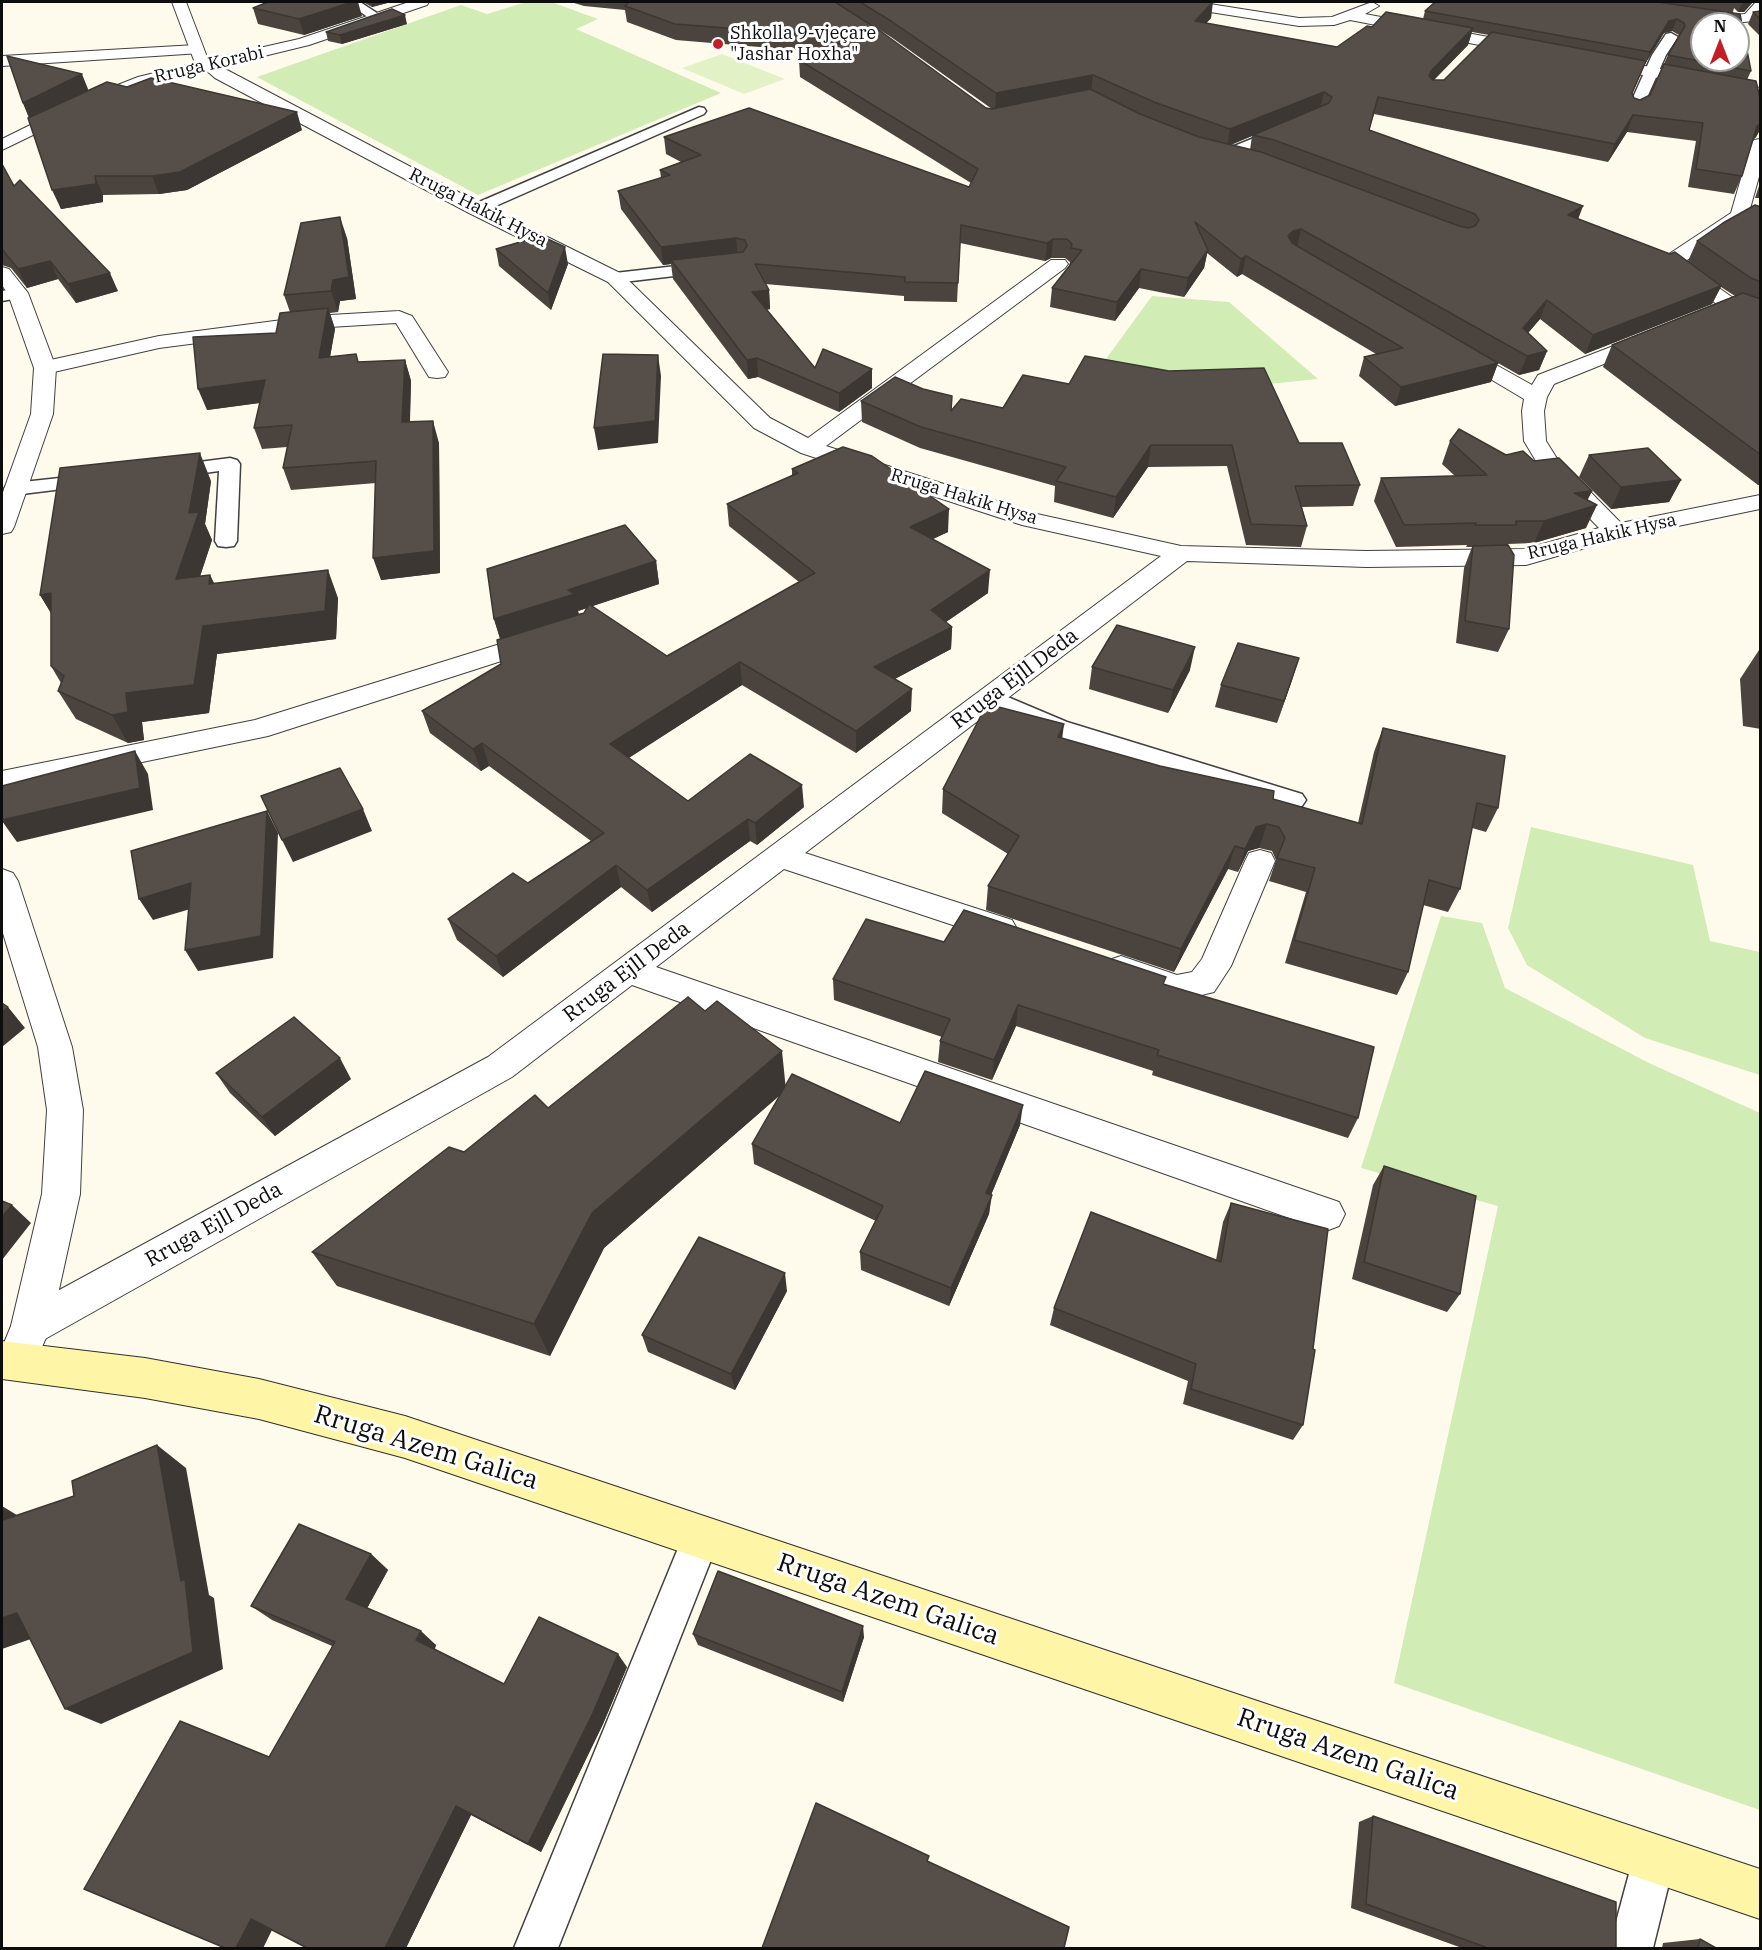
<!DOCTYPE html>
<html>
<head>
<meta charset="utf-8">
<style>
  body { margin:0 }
  #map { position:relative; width:1762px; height:1950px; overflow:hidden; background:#fffbec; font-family:"IBM Plex Serif",serif }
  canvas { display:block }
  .frame { position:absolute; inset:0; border:3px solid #0d0d0d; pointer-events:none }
  .north { position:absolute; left:1690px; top:12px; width:60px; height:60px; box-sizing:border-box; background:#fff; border:2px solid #9e9e9e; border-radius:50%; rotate:0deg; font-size:16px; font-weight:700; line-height:24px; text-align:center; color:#0d0d0d }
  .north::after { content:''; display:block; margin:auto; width:21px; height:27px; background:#c51d25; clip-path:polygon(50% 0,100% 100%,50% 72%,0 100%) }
</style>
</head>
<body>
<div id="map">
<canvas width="1762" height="1950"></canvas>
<div class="frame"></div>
<div class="north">N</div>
</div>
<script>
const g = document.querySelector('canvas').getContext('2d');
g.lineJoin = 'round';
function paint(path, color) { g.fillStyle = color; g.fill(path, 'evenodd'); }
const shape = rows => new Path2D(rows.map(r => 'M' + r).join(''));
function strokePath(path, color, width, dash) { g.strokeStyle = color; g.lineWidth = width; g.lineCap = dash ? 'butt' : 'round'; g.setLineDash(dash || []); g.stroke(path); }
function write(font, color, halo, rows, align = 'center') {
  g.font = font + ' "IBM Plex Serif",serif'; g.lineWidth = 6; g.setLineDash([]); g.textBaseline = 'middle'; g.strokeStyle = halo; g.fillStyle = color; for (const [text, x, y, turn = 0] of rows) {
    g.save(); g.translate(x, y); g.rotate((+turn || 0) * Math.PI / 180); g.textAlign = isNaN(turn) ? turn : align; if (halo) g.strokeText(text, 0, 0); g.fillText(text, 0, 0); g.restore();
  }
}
const green = shape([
  [526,2,551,2,598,19,576,29,721,93,478,195,257,77,461,5,487,14],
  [1152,296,1229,302,1318,379,1190,392,1103,363],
  [1531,827,1693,865,1710,941,1760,952,1760,1075,1645,1038,1527,965,1508,928],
  [1441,916,1482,923,1505,988,1649,1063,1760,1113,1760,1810,1394,1683,1498,1206,1361,1168]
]);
const pitch = shape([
  [722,54,785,79,744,94,682,68]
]);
const service = shape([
  [346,2,360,2,383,17,382,20,372,20,346,2],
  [1671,33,1678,37,1666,55,1641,111,1634,115,1629,114,1627,111,1652,55,1666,34,1671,33],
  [699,107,704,108,706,111,704,114,482,212,470,212,468,209,470,206,699,107],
  [1286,125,1291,126,1293,129,1291,132,1232,157,1227,159,1219,154,1222,151,1286,125],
  [711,262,717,263,719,267,717,271,615,283,609,282,606,278,609,274,615,273,711,262],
  [18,288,24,289,27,293,24,297,2,301,2,291,18,288],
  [230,458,237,460,240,464,237,541,234,546,226,547,218,546,215,541,219,471,168,478,161,476,158,472,161,468,168,466,230,458],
  [96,474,103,476,106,480,103,484,14,495,7,493,4,489,7,485,14,483,96,474],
  [991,690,1067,722,1302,794,1306,800,1302,806,1293,809,1049,734,983,704,979,698,983,692,991,690],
  [701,1518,714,1524,720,1537,558,1948,514,1948,688,1524,701,1518],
  [1654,1838,1669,1844,1675,1859,1653,1948,1609,1948,1633,1859,1639,1844,1654,1838]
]);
const minor = shape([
  [1165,2,1197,2,1299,18,1332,17,1372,2,1379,6,1365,14,1526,44,1534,49,1526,54,1350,20,1334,25,1299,26,1172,6,1165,2],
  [1614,2,1647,2,1734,15,1745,14,1755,3,1760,2,1760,14,1754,21,1734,23,1621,6,1614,2],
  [196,45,201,47,204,50,201,53,2,66,2,56,196,45],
  [1598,57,1760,88,1760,98,1592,65,1590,62,1592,59,1598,57],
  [208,60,483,205,622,274,770,418,808,438,1051,260,1065,260,1068,264,1065,268,826,446,1037,514,1181,546,1366,551,1525,549,1599,528,1539,466,1524,441,1522,411,1524,399,1450,355,1446,351,1450,347,1457,345,1464,347,1532,385,1538,375,1642,335,1649,333,1656,335,1659,339,1656,343,1554,384,1547,397,1544,411,1546,441,1556,457,1621,523,1760,495,1760,509,1620,538,1526,565,1366,567,1187,561,805,853,1012,920,1017,929,1012,938,1001,941,784,869,656,967,1339,1202,1345,1214,1339,1226,1326,1231,632,985,512,1077,45,1339,31,1345,17,1339,11,1326,17,1313,488,1057,1161,556,1022,525,801,453,754,428,608,282,469,213,215,78,200,65,208,60],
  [1760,139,1760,173,1748,216,1683,263,1739,302,1760,311,1760,324,1725,310,1663,265,1669,254,1731,213,1751,144,1754,140,1760,139],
  [399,311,412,316,448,372,445,377,437,378,429,377,396,323,313,328,159,348,45,374,37,373,34,368,37,363,159,336,313,316,399,311],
  [542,631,551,633,555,639,551,645,268,736,2,791,2,771,255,720,542,631],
  [1260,850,1271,853,1275,861,1231,966,1214,992,1177,1001,1109,978,1105,969,1109,960,1121,956,1177,975,1192,972,1202,959,1245,861,1249,853,1260,850]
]);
const tertiary = shape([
  [172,2,186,2,207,57,211,59,299,39,409,2,429,2,427,5,309,45,149,84,99,103,2,150,2,139,87,97,138,77,195,63,172,2],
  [2,267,9,269,28,293,56,368,53,414,14,527,11,532,2,534,2,495,31,414,34,368,8,294,2,285,2,267],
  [2,869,13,873,18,881,72,1047,83,1110,80,1194,51,1326,30,1375,16,1380,2,1375,2,1348,11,1326,42,1194,47,1110,38,1047,2,930,2,869]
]);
const secondary = shape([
  [2,1341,145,1358,259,1379,405,1416,1760,1869,1760,1919,405,1458,259,1419,145,1398,2,1379,2,1341]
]);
const wall = shape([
  [363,2,391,2,372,7],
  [571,2,835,2,986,108,992,109,891,37,835,2,1212,2,1211,18,1206,23,1337,47,1372,27,1423,19,1425,11,1659,2,1753,2,1744,12,1738,12,1734,8,1733,12,1751,71,1747,80,1761,102,1761,128,1756,137,1753,140,1742,176,1734,194,1688,187,1696,141,1627,132,1608,162,1374,114,1369,130,1578,219,1688,261,1697,241,1761,207,1761,485,1758,485,1603,367,1612,345,1735,296,1721,287,1712,304,1585,354,1540,319,1528,333,1547,351,1539,370,1519,375,1498,363,1491,382,1395,406,1359,376,1364,357,1376,354,1242,274,1237,277,1207,253,1204,268,1184,297,1139,288,1115,321,1050,307,1052,288,1069,266,1070,262,1065,258,1051,258,1045,261,960,243,957,302,904,301,904,296,765,284,769,290,770,309,766,310,815,368,872,369,872,388,839,412,758,377,748,379,673,279,671,264,663,265,621,209,618,191,661,178,660,170,681,162,666,154,664,137,969,187,971,183,800,77,799,60,819,52,676,40,627,22,625,10,584,6],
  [1672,31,1679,35,1668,55,1650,95,1640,100,1634,98,1632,94,1645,64,1664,33],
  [1472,32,1489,35,1444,80,1434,80,1468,45],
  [1252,136,1250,150,1231,145],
  [253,8,362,16,304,35,258,24],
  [1761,11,1761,37,1748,24,1753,12],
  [407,24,342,44,328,41,326,32],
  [89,91,302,130,187,190,159,194,103,195,103,202,61,209,29,118,23,103],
  [2,164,14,186,118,291,76,303,58,279,27,288,11,268,2,265],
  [1761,180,1761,198,1755,198],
  [347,238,356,299,340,301,338,312,330,313,335,329,330,357,359,362,405,360,411,381,410,422,439,443,440,573,381,580,376,483,291,490,283,468,287,447,262,449,254,428,260,403,207,410,276,333,290,312,284,295],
  [496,249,568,264,551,310,499,266],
  [861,401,951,411,1003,408,1299,443,1360,485,1353,506,1302,507,1307,526,1301,547,1246,545,1227,466,1148,467,1113,518,1054,502,1055,486,920,448,862,422],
  [1450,441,1534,461,1592,491,1587,500,1586,528,1534,543,1508,544,1509,629,1498,652,1456,643,1464,568,1472,547,1466,547,1467,545,1396,547,1374,501,1381,478,1455,476,1442,464],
  [1589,455,1681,480,1669,502,1611,509,1579,477],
  [792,469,948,532,932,539,988,593,946,622,952,627,951,649,895,679,911,711,856,753,742,685,628,758,688,801,804,807,757,845,750,841,652,912,621,887,503,977,457,940,448,919,528,883,591,841,489,766,481,771,430,733,422,711,501,664,500,639,494,619,656,561,659,584,592,606,667,656,799,582,729,526,727,504,792,476],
  [587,608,584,613,579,614,578,611],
  [211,481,205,524,212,540,200,576,210,575,214,583,338,598,336,639,217,654,209,713,142,722,144,740,128,743,76,719,58,691,61,683,51,666,51,613,40,595],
  [1761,647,1761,729,1743,726,1740,679],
  [1092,667,1190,670,1168,713,1089,689],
  [1292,680,1277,723,1215,707,1221,685],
  [1383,728,1498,808,1486,832,1472,828,1460,889,1448,912,1423,905,1408,972,1397,995,1285,963,1306,892,1269,881,1276,860,1272,851,1259,848,1248,851,1238,872,1228,869,1174,972,986,910,988,886,1008,854,942,813,943,789,1062,738,1273,799,1358,823,1374,752],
  [944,942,1164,984,1358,1118,1348,1138,1152,1075,1153,1071,1016,1026,992,1080,938,1062,940,1041,942,1037,834,1000,833,979],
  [216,1073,351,1079,275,1136,230,1093],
  [785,1085,900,1123,1020,1125,991,1195,989,1214,949,1306,861,1270,860,1252,876,1221,754,1164,752,1144,780,1095,604,1248,550,1356,337,1286,312,1252,464,1152],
  [1384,1166,1460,1294,1447,1312,1352,1279,1373,1185],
  [1231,1203,1303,1425,1293,1440,1183,1404,1188,1381,1050,1325,1054,1308,1216,1260,1223,1222],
  [787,1291,735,1390,648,1352,642,1335],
  [371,1554,388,1570,367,1608,436,1645,435,1649,504,1684,627,1667,603,1724,541,1852,471,1815,406,1948,307,1948,272,1930,263,1948,225,1948,332,1646,272,1620,251,1606],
  [693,1634,864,1637,843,1702,698,1645],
  [1373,1816,1616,1948,1462,1948,1351,1908,1359,1822],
  [1700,1939,1716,1948,1662,1948,1663,1943]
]);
const shadedWall = shape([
  [352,2,358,2,362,16,304,35,299,19],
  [371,2,391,2,372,7],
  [1213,2,1211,18,1193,38,1195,21],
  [1743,2,1753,2,1744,12,1738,12],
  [405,15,407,24,342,44,340,35],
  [1677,19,1672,31,1664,33,1645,64,1650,52,1669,21],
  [1473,28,1468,45,1426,88,1431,71],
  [82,74,90,94,31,122,23,103],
  [1093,75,1091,92,995,111,996,93],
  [1324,92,1320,109,1253,135,1252,136,1227,146,1230,129],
  [297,112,302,130,187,190,159,194,152,176],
  [1633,115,1627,132,1608,162,1615,144],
  [1761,123,1761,128,1756,137,1749,143,1757,126],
  [95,176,103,195,103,202,61,209,52,190],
  [1583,206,1576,225,1568,215],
  [340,217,347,238,356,299,340,301,338,312,331,291],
  [1301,229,1297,248,1288,250,1288,236,1293,231],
  [736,238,738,257,671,260,671,264,663,265,661,247],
  [1053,239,1051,258,1045,261,1047,243],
  [565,247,568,264,551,310,548,293],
  [1208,250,1204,268,1184,297,1188,278],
  [1246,256,1242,274,1237,277,1241,259],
  [50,261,58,279,27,288,18,269],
  [1141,269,1139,288,1115,321,1117,302],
  [110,273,118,291,76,303,68,284],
  [1721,286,1712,304,1585,354,1593,335],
  [769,290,770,309,753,311,752,292],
  [1547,300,1540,319,1516,347,1523,328],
  [328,308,335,329,326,379,319,358],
  [1547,351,1539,370,1519,375,1527,356],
  [658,355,661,376,658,443,598,450,594,428],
  [757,358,758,377,748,379,747,360],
  [405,360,411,381,409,443,402,422],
  [1498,363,1491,382,1395,406,1401,387],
  [872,369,872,388,839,412,839,393],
  [265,380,273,401,207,410,198,389],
  [2,384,3,403,2,412],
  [433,421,439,443,440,573,381,580,373,558],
  [1151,445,1148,467,1113,518,1116,497],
  [200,453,211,481,205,524,212,540,190,607,176,579],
  [1681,480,1669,502,1611,509,1621,487],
  [1592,491,1583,509,1597,505,1586,528,1534,543,1544,521,1574,493],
  [949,509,948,532,910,550,910,527],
  [656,561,659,584,578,611,579,617,501,641,494,619,568,590],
  [328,570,338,598,336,639,217,654,209,713,142,722,144,740,128,743,112,715,126,693,203,626],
  [990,570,988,593,930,633,931,610],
  [210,575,223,603,209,584],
  [51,593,57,623,40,595],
  [952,627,951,649,874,690,874,667],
  [1195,647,1190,670,1168,713,1173,690],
  [1299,658,1292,680,1277,723,1284,701],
  [740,662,742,685,615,767,610,744],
  [912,689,911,711,856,753,856,731],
  [1064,724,1061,748,1058,737],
  [482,743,489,766,481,771,473,749],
  [135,751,148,774,153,810,17,842,2,821],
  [802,785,804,807,757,845,755,823],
  [363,809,372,831,293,862,282,840],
  [267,811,278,833,273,958,198,971,185,950],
  [748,819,750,841,652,912,647,890],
  [1267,824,1259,848,1248,851,1238,872,1245,849,1256,827],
  [1235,846,1228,869,1174,972,1181,949],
  [616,865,621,887,503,977,496,956],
  [191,883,204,905,153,920,139,899],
  [1018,1005,1016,1026,992,1080,994,1060],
  [8,1007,25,1028,2,1047,2,1012],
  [782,1051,786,1090,604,1248,550,1356,534,1324,592,1213],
  [340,1058,351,1079,275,1136,262,1117],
  [1023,1105,1020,1125,984,1212,986,1193],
  [992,1195,989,1214,949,1306,951,1288],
  [12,1205,31,1223,2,1260,2,1217],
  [785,1273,787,1291,735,1390,731,1374],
  [157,1445,186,1468,209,1595,214,1598,223,1669,101,1724,65,1709,181,1581],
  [2,1506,30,1523,3,1520,2,1517],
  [371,1554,388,1570,364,1614,346,1599],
  [17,1613,54,1631,2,1649,2,1618],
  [863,1626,864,1637,843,1702,842,1692],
  [421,1631,436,1645,432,1654,416,1640],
  [618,1654,627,1667,603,1724,541,1852,528,1844],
  [456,1806,471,1815,406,1948,385,1948],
  [251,1919,275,1923,263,1948,236,1948]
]);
const building = shape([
  [268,2,352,2,299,19,253,8,268,2],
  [629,2,835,2,879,30,986,108,992,109,1090,89,1140,114,1199,137,1261,152,1459,226,1468,228,1475,226,1479,220,1475,214,1274,140,1253,135,1329,103,1332,97,1324,92,1230,129,1154,102,1093,75,996,93,891,21,860,2,1213,2,1195,21,1337,47,1367,26,1372,27,1386,12,1473,28,1431,71,1429,76,1433,80,1444,80,1492,32,1646,61,1632,93,1634,98,1640,100,1650,95,1664,64,1756,81,1761,102,1761,123,1757,126,1742,176,1696,169,1703,123,1633,115,1615,144,1378,97,1369,130,1583,206,1568,215,1670,254,1675,252,1721,286,1593,335,1547,300,1523,328,1547,351,1527,356,1301,229,1293,231,1288,236,1292,243,1498,363,1401,387,1364,357,1403,348,1246,256,1241,259,1195,222,1208,250,1188,278,1141,269,1117,302,1052,288,1082,250,1071,248,1072,244,1067,239,1053,239,1047,243,961,225,958,283,905,282,905,277,755,264,769,290,752,292,815,368,823,349,872,369,839,393,757,358,747,360,671,260,743,252,747,246,745,240,736,238,661,247,618,191,670,175,660,170,701,155,664,137,749,108,969,187,978,169,799,60,853,38,675,24,625,6,629,2],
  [1435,2,1658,2,1740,14,1751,71,1668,55,1685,26,1684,23,1677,19,1669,21,1650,52,1425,11,1435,2],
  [1702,24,1738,24,1738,60,1702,60,1702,24],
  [392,9,405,15,340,35,326,32,392,9],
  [1761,11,1761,20,1753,12,1761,11],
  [7,56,82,74,23,103,7,56],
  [151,78,297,112,180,172,152,176,95,176,96,184,52,190,28,118,107,82,127,87,151,78],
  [2,164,14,186,20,180,110,273,68,284,50,261,18,269,2,249,2,164],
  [1755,205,1761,207,1761,282,1751,278,1697,241,1723,223,1755,205],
  [340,217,349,277,333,280,331,291,284,295,301,223,340,217],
  [541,236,565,247,548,293,496,249,541,236],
  [1743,293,1761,299,1761,455,1612,345,1743,293],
  [328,308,319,358,356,354,358,362,405,360,402,422,433,421,434,551,373,558,376,461,283,468,292,425,254,428,265,380,198,389,193,337,276,333,280,313,328,308],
  [603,354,658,355,655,421,594,428,603,354],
  [1085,356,1169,371,1264,368,1299,443,1342,443,1360,485,1295,486,1307,526,1251,524,1232,445,1151,445,1116,497,1056,481,1066,467,921,427,861,401,895,377,923,389,952,396,951,411,961,399,1003,408,1023,375,1069,384,1085,356],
  [1459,429,1506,455,1523,451,1534,461,1559,458,1592,491,1574,493,1597,505,1544,521,1516,521,1516,525,1475,525,1476,523,1404,525,1381,478,1487,475,1450,441,1459,429],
  [843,447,872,456,949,509,910,527,990,570,931,610,952,627,874,667,912,689,856,731,740,662,610,744,688,801,750,754,802,785,755,823,748,819,647,890,616,865,496,956,448,919,513,873,528,883,604,833,482,743,473,749,422,711,501,664,497,640,584,613,589,604,667,656,815,573,727,504,798,473,792,469,843,447],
  [1648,448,1681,480,1621,487,1589,455,1648,448],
  [200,453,189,513,199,512,176,579,210,575,209,584,328,570,325,611,203,626,194,685,126,693,128,712,112,715,58,691,64,676,51,666,51,593,40,595,60,468,200,453],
  [625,525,656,561,568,590,575,594,494,619,487,569,625,525],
  [1508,545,1514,555,1509,629,1465,621,1473,546,1508,545],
  [1117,625,1195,647,1173,690,1092,667,1117,625],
  [1238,643,1299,658,1284,701,1221,685,1238,643],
  [987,704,1064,724,1058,737,1160,766,1274,791,1273,799,1362,824,1383,728,1505,756,1498,808,1477,803,1460,889,1429,880,1408,972,1294,940,1315,868,1277,858,1285,838,1279,827,1267,824,1256,827,1245,849,1235,846,1181,949,988,886,1019,836,943,789,987,704],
  [135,751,140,788,2,820,2,786,135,751],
  [340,768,363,809,282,840,261,796,340,768],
  [267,811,261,936,185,950,191,883,139,899,131,851,267,811],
  [964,910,1166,977,1163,984,1374,1047,1358,1118,1157,1055,1159,1050,1018,1005,994,1060,940,1041,950,1019,833,979,866,919,944,942,964,910],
  [688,997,705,1011,717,1001,782,1051,592,1213,534,1324,312,1252,449,1147,464,1152,535,1095,548,1108,688,997],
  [2,1003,8,1007,2,1012,2,1003],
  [294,1017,340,1058,262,1117,216,1073,294,1017],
  [925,1071,1023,1105,986,1193,992,1195,951,1288,860,1252,883,1206,752,1144,792,1074,900,1123,925,1071],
  [1384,1166,1476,1196,1460,1294,1364,1262,1384,1166],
  [2,1201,12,1205,2,1217,2,1201],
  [1231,1203,1328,1229,1313,1349,1315,1350,1303,1425,1191,1389,1196,1364,1054,1308,1091,1212,1221,1262,1231,1203],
  [699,1237,785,1273,731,1374,642,1335,699,1237],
  [157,1445,181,1581,185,1579,193,1652,65,1709,17,1613,2,1618,2,1517,3,1520,74,1496,72,1481,157,1445],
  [299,1524,371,1554,346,1599,421,1631,416,1640,504,1684,539,1617,618,1654,593,1713,528,1844,456,1806,385,1948,307,1948,251,1919,236,1948,225,1948,84,1889,180,1721,269,1757,335,1642,251,1606,299,1524],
  [718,1571,863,1626,842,1692,693,1634,718,1571],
  [816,1803,929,1856,927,1861,1069,1927,1064,1948,762,1948,816,1803],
  [1373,1816,1616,1902,1616,1948,1488,1948,1366,1904,1373,1816],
  [1700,1939,1716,1948,1698,1948,1700,1939]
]);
const markers = [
  [718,44,6,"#c51d25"]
];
const farPoinames = [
  ["Shkolla 9-vjeçare",730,34],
  ["\"Jashar Hoxha\"",730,55]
];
const farStreetnames = [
  ["Rruga Korabi",209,65,-13],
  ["Rruga Hakik Hysa",478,208,27],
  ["Rruga Hakik Hysa",964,497,17],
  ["Rruga Hakik Hysa",1602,537,-13]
];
const streetNames = [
  ["Rruga Ejll Deda",1015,679,-37],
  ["Rruga Ejll Deda",627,972,-37],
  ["Rruga Ejll Deda",214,1225,-29]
];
const nearStreetnames = [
  ["Rruga Azem Galica",426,1448,17],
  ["Rruga Azem Galica",888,1600,19],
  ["Rruga Azem Galica",1348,1755,19]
];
paint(green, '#d1ecb4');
paint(pitch, '#e3f2c6');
strokePath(service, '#404040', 3);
strokePath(minor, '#404040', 2);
strokePath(tertiary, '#404040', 2);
strokePath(secondary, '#2f2f2f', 2);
paint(service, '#fff');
paint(minor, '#fff');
paint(tertiary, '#fff');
paint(secondary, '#fff5a7');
paint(wall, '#4a433e');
paint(shadedWall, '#3c3732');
paint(building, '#564e48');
strokePath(building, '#3c3732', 1.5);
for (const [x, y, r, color] of markers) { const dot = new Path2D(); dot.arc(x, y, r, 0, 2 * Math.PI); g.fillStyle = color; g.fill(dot); strokePath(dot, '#fff', 2); }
write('18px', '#0d0d0d', '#fff', farPoinames, 'left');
write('18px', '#0d0d0d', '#fff', farStreetnames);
write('21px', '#0d0d0d', '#fff', streetNames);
write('26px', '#0d0d0d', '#fff', nearStreetnames);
</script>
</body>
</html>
